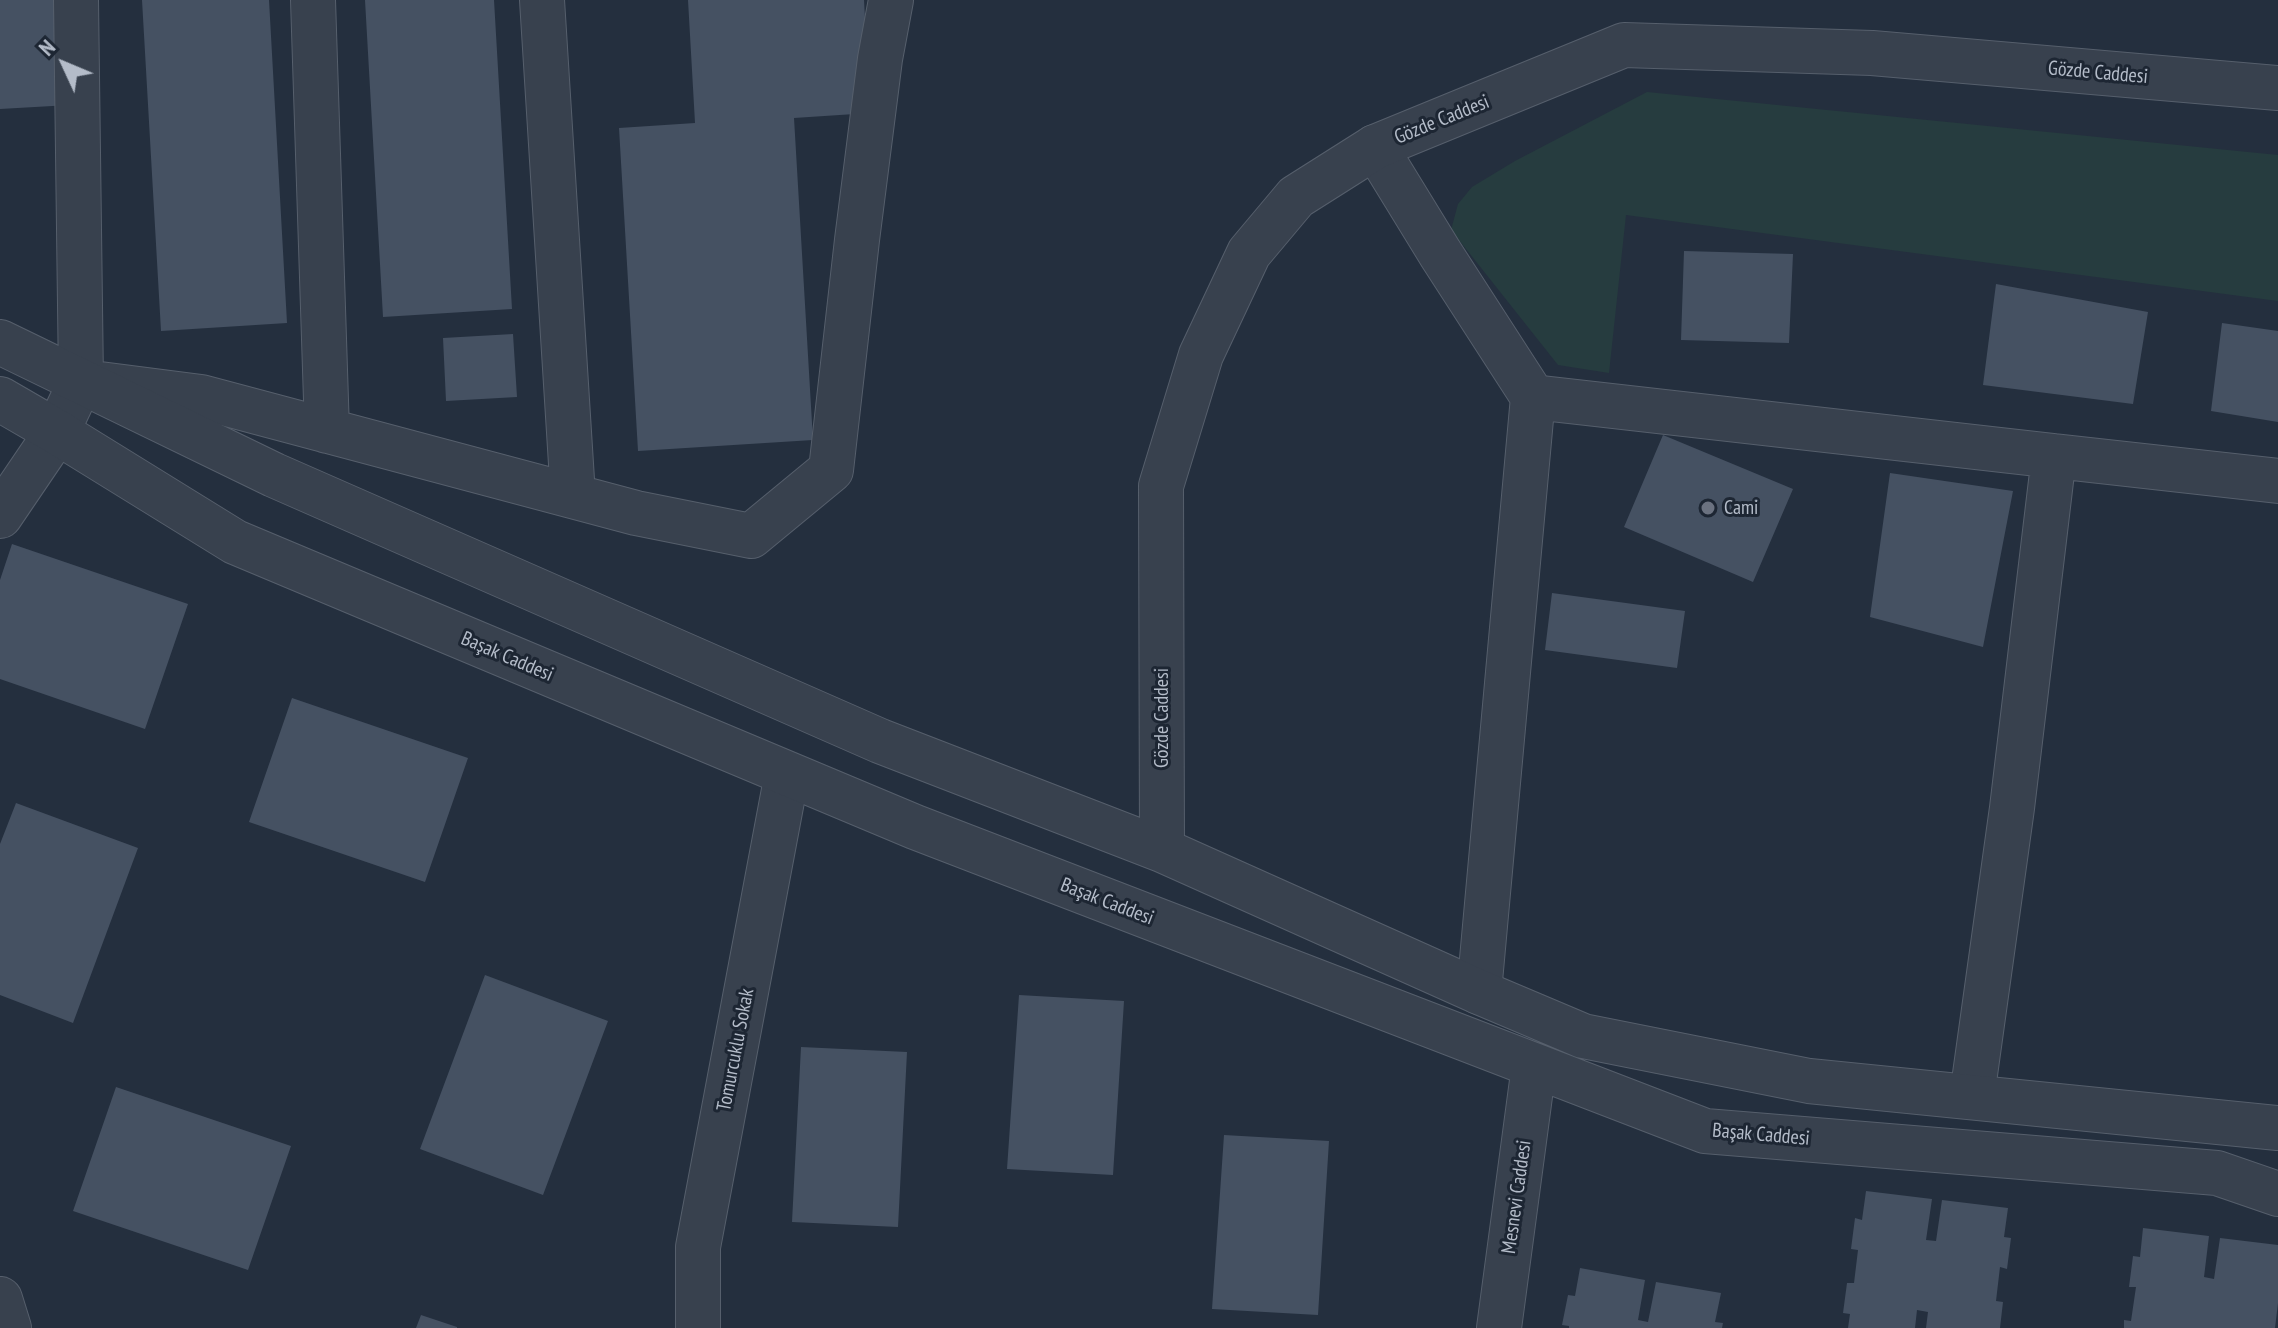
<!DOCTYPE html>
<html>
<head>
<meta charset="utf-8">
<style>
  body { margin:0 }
  #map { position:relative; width:2278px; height:1328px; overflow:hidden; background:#242f3e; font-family:"PT Sans Narrow",sans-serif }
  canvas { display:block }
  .north { position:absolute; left:24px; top:24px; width:80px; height:80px; -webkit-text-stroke:6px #1d2633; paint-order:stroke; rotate:314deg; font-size:22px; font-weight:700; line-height:32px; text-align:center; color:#b4bcc9 }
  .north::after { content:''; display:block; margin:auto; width:28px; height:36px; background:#b4bcc9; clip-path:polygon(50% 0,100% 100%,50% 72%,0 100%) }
</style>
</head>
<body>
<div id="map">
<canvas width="2278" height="1328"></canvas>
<div class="north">N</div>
</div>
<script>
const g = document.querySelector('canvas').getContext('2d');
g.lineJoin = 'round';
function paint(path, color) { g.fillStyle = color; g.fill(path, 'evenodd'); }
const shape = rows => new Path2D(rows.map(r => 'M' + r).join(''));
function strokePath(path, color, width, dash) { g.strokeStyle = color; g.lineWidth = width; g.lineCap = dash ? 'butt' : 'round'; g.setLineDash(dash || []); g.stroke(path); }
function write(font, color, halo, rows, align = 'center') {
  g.font = font + ' "PT Sans Narrow",sans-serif'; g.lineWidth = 6; g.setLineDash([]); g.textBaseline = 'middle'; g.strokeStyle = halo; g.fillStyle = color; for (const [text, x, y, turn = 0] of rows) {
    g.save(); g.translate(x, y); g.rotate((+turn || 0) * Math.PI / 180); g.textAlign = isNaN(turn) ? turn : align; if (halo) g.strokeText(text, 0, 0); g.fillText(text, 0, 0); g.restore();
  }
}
const green = shape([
  [1647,92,2278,155,2278,301,1626,215,1609,373,1558,365,1451,230,1458,204,1472,187,1515,161]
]);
const building = shape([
  [0,0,64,0,70,105,0,109],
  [142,0,269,0,287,323,161,331],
  [365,0,494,0,512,309,383,317],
  [688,0,864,0,870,113,794,118,813,440,638,451,619,128,695,123],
  [1684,251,1793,254,1789,343,1681,340],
  [1996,284,2148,312,2133,404,1983,385],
  [2222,323,2278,331,2278,422,2211,411],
  [513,334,517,397,446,401,443,338],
  [1663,435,1793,489,1753,582,1624,527],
  [1890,473,2013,491,1983,647,1870,617],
  [12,544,188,604,145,729,0,679,0,580],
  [1552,593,1685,611,1677,668,1545,650],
  [292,698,468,758,425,882,249,822],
  [16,803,138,848,73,1023,0,995,0,844],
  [485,975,608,1021,543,1195,420,1149],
  [1019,995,1124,1001,1113,1175,1007,1169],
  [801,1047,907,1052,898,1227,792,1222],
  [116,1087,291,1146,248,1270,73,1211],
  [1224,1135,1329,1141,1318,1315,1212,1309],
  [1866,1191,1932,1199,1926,1240,1936,1241,1942,1200,2008,1208,2004,1237,2011,1238,2007,1269,2000,1267,1996,1301,2003,1302,2000,1328,1926,1328,1928,1312,1917,1310,1915,1328,1848,1328,1850,1314,1843,1313,1847,1283,1854,1283,1858,1250,1851,1249,1855,1218,1862,1220],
  [2143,1228,2209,1236,2204,1277,2214,1279,2220,1238,2278,1245,2278,1303,2275,1328,2124,1328,2124,1320,2131,1321,2136,1287,2129,1287,2133,1256,2140,1257],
  [1580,1268,1645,1280,1638,1320,1648,1322,1656,1282,1721,1293,1715,1322,1723,1323,1722,1328,1569,1328,1569,1326,1562,1325,1568,1295,1575,1296],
  [421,1315,457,1327,457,1328,416,1328]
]);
const minor = shape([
  [313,0,327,431],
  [542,0,573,496],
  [1375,147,1440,253,1533,397,1479,992],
  [92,383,201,397,636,513,751,536,831,470,857,240,880,59,891,0],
  [1533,397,2054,456,2012,808,1972,1096],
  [2054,456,2278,481],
  [0,516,57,432,81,381,76,0],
  [0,1299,9,1328],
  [698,1328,698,1247,787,774]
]);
const tertiary = shape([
  [0,342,274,475,880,741,1162,850,1479,992,1583,1036,1809,1081,2278,1128],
  [0,399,57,432,235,542,915,827,1705,1131,2217,1173,2278,1194],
  [1162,850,1161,486,1201,355,1249,253,1296,197,1375,147,1624,45,1872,53,2278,88],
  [1499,1328,1534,1066]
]);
const markers = [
  [1708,508,8,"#6b7280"]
];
const streetNames = [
  ["Gözde Caddesi",2098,73,5],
  ["Gözde Caddesi",1442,120,-22],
  ["Başak Caddesi",507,657,23],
  ["Gözde Caddesi",1162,718,-90],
  ["Başak Caddesi",1107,902,21],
  ["Tomurcuklu Sokak",736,1050,-79],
  ["Başak Caddesi",1761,1135,5],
  ["Mesnevi Caddesi",1517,1197,-82]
];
const poiNames = [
  ["Cami",1724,508]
];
paint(green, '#263c3f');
paint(building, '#455162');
strokePath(minor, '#565f6c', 46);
strokePath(tertiary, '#565f6c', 46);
strokePath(minor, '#38414e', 44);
strokePath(tertiary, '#38414e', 44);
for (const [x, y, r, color] of markers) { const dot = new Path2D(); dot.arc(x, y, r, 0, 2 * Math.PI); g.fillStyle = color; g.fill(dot); strokePath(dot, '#1d2633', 3); }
write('20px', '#b4bcc9', '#1d2633', streetNames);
write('20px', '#b4bcc9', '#1d2633', poiNames, 'left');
</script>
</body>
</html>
